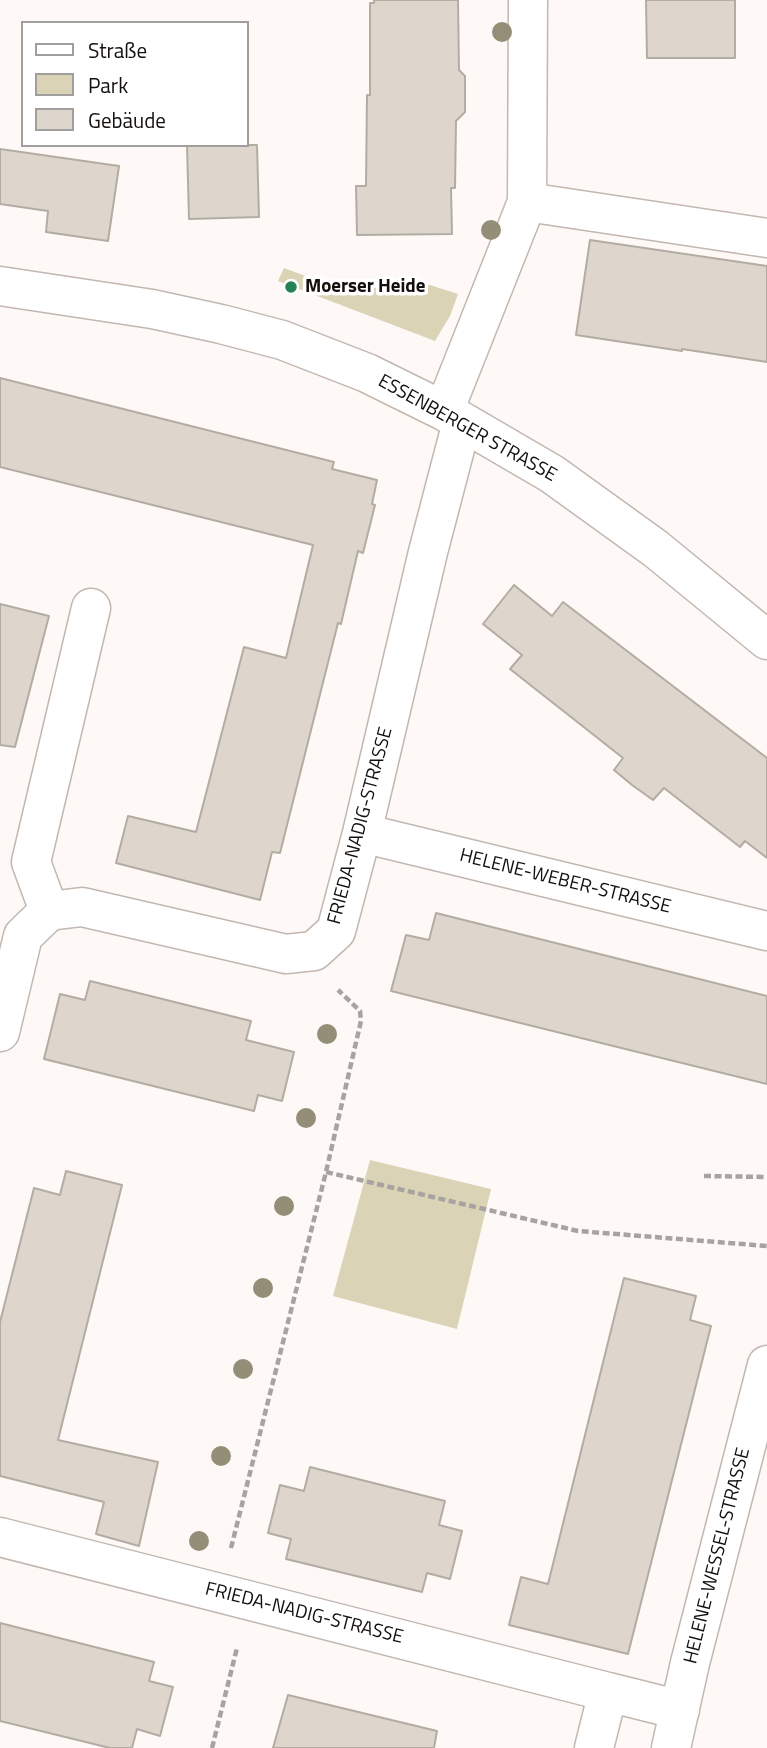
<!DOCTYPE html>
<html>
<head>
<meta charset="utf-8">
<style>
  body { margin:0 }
  #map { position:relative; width:767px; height:1748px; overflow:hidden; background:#fef9f6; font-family:"Titillium Web",sans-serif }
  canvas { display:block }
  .legend { position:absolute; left:21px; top:21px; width:228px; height:126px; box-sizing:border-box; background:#fff; border:2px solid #a19f9e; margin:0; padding:9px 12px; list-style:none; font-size:21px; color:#130f0d }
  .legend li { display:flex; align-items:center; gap:14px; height:35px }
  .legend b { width:35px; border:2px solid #a19f9e }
</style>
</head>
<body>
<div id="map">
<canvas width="767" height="1748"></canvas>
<ul class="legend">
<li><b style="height:9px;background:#fff"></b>Straße</li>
<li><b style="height:19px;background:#dad3b6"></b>Park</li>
<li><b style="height:19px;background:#ded6cc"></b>Gebäude</li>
</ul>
</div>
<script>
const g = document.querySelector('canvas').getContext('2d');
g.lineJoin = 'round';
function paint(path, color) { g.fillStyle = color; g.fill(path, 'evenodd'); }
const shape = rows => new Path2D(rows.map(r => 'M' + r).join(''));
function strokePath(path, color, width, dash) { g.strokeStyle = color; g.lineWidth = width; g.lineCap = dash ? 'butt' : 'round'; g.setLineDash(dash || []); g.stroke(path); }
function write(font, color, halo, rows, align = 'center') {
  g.font = font + ' "Titillium Web",sans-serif'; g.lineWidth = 7; g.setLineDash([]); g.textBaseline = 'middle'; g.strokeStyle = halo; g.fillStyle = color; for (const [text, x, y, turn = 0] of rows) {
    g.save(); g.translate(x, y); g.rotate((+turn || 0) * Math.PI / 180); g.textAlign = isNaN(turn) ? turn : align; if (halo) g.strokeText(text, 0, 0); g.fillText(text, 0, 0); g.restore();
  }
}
const green = shape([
  [284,268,335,287,387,288,387,284,430,285,458,294,450,316,435,341,278,281],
  [370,1160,491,1189,457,1329,333,1296]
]);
const building = shape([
  [374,0,458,0,459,70,465,76,465,112,456,121,455,188,451,188,452,234,357,235,356,186,366,186,367,95,370,95,370,3,374,3,374,0],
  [646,0,735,0,735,58,647,58,646,0],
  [187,145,257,145,259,217,189,219,187,145],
  [0,149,119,166,108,241,46,232,48,211,0,204,0,149],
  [590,240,767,266,767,362,682,349,682,351,576,335,590,240],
  [0,378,334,462,332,469,377,480,372,504,375,505,363,553,358,551,341,624,338,623,280,853,272,852,260,900,116,863,128,816,196,832,244,647,286,658,313,545,0,467,0,378],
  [514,585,552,616,563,602,767,758,767,858,745,841,740,847,664,788,653,800,632,785,614,770,623,758,510,669,522,655,483,624,514,585],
  [0,604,49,616,15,747,0,745,0,604],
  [436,913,767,996,767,1084,391,991,406,935,429,940,436,913],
  [90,981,251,1021,246,1040,294,1052,282,1101,258,1095,254,1111,44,1059,60,994,85,1000,90,981],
  [66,1171,122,1185,58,1440,158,1462,139,1546,96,1534,104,1502,0,1476,0,1322,34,1188,60,1195,66,1171],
  [624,1278,696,1296,690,1320,711,1326,628,1654,509,1625,521,1577,548,1584,624,1278],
  [310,1467,445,1501,439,1525,462,1531,450,1579,427,1573,422,1592,286,1559,291,1539,268,1533,280,1485,304,1491,310,1467],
  [0,1623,154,1662,149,1681,173,1687,160,1736,137,1729,132,1748,110,1748,0,1721,0,1623],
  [288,1695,437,1731,434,1748,273,1748,288,1695]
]);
const path = shape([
  [326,1172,578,1231,767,1246],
  [704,1176,767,1177],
  [231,1548,326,1172,361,1021,360,1011,338,990],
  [212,1748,237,1648]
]);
const minor = shape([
  [527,202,767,238],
  [0,286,152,309,221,324,282,340,367,373,444,411,552,474,656,549,767,640],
  [444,411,527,202,528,0],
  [362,833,767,931],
  [49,911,31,862,91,608],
  [0,1032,23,936,49,911,82,907,286,954,314,951,336,931,362,833,428,552,462,422],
  [0,1537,608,1692,594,1748],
  [608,1692,680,1710],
  [671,1748,690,1663,767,1365]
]);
const trees = [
  [502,32],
  [491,230],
  [327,1034],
  [306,1118],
  [284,1206],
  [263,1288],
  [243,1369],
  [221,1456],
  [199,1541]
];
const markers = [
  [291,287,7,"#258158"]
];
const poiNames = [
  ["Moerser Heide",305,287]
];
const streetNames = [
  ["ESSENBERGER STRASSE",467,429,29],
  ["FRIEDA-NADIG-STRASSE",361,826,-75],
  ["HELENE-WEBER-STRASSE",565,882,14],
  ["HELENE-WESSEL-STRASSE",718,1556,-76],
  ["FRIEDA-NADIG-STRASSE",304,1614,14]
];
paint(green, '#dad3b6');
paint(building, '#ded6cc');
strokePath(building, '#b3aca2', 2);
strokePath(minor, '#c3b7b0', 41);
strokePath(path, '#a8a3a1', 4.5, [7, 3.5]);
strokePath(minor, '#fff', 38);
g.fillStyle = '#948e78';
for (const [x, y] of trees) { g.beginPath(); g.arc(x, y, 10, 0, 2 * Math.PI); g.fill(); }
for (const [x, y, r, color] of markers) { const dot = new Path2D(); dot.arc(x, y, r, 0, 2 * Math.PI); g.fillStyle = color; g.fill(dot); strokePath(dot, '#fff', 2.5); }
write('bold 19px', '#130f0d', '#fff', poiNames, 'left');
write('19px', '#130f0d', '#fff', streetNames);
</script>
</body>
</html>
